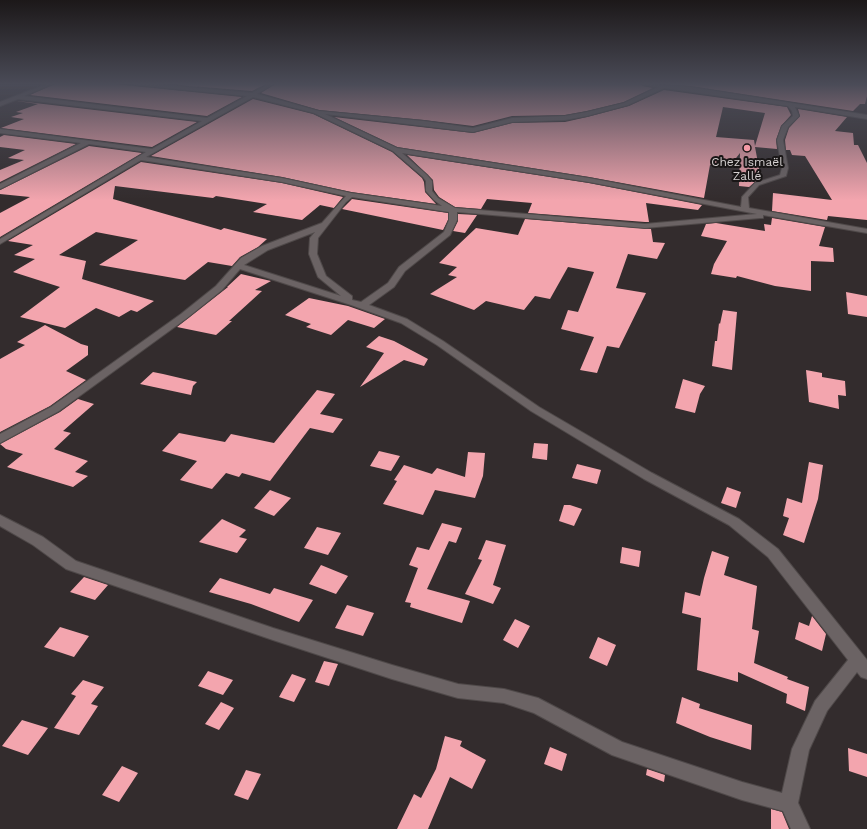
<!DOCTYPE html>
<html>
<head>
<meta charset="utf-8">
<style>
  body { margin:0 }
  canvas { display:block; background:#332c2d }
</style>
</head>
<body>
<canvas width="867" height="829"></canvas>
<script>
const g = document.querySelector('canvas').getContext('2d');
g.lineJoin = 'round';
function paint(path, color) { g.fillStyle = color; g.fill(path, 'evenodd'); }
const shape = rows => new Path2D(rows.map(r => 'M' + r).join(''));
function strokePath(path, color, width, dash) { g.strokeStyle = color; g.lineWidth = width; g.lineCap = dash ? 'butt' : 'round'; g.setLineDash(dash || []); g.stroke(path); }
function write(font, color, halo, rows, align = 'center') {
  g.font = font + ' "Work Sans",sans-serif'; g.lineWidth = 4; g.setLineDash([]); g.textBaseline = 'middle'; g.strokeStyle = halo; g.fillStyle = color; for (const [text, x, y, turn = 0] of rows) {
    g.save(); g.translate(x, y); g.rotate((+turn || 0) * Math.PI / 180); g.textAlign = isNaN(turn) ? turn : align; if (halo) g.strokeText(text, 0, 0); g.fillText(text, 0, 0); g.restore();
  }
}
const building = shape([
  [54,84,114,84,242,97,207,116,30,95],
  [181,84,266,84,252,91,178,85],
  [275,84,641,84,643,86,653,88,624,102,587,111,565,115,512,116,473,126,424,120,319,110,261,93],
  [662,84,867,84,867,96,865,104,860,104,853,111,690,86],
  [664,90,787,107,791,115,781,126,776,140,777,149,755,147,761,179,755,182,749,187,739,186,740,153,729,167,710,165,704,198,589,177,397,147,334,117,473,133,512,123,565,122,587,117,629,106],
  [723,107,765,113,755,146,754,140,716,137],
  [253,99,313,114,392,152,422,178,424,182,425,192,436,204,351,192,282,177,151,156],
  [17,101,18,101,197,122,152,147,1,128,24,119,11,117,23,113,16,112,38,104],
  [798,109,847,117,835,131,853,133,854,145,858,145,867,163,867,220,828,216,827,220,772,211,773,193,832,200,805,156,792,155,790,150,786,150,785,140,789,128,800,116],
  [4,135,76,144,0,182,0,170,24,160,8,158,25,150,0,147,0,137],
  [89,146,142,153,0,237,0,213,30,197,0,194,0,190],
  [407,155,589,183,702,205,698,210,646,203,649,222,645,222,528,213,532,203,487,199,481,209,455,207,439,197,434,190,433,180],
  [141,162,282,183,343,197,334,208,320,205,302,220,253,212,267,204,216,196,213,198,115,186,113,199,221,230,224,228,267,239,258,247,240,257,232,266,208,262,185,280,99,265,138,240,96,232,59,255,86,261,82,279,154,301,137,312,131,310,119,317,96,308,65,328,20,317,60,287,13,272,35,259,14,255,33,245,8,241],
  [352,199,448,213,448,220,443,230,342,209],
  [458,214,477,215,465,233,453,231,458,221],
  [772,218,825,227,819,246,833,248,834,262,811,261,811,291,775,286,737,276,736,278,711,274,714,264,727,241,701,236,706,224,716,223,765,231,764,224,771,225],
  [525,219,651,229,653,242,665,243,657,259,628,254,616,288,646,293,619,348,607,346,597,373,580,370,594,337,561,329,568,310,578,312,594,272,568,267,550,299,535,296,524,310,486,301,474,310,430,294,457,277,448,275,457,267,439,263,476,228,518,235],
  [241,274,271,281,255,290,262,291,229,321,232,321,216,335,177,327,228,287,227,287],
  [846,292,867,296,867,317,848,314],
  [309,298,348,306,385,319,374,328,348,320,331,335,306,327,311,324,285,315],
  [723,310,737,312,732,370,712,366,715,341,717,341,719,323,720,324],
  [45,325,81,344,88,346,88,355,66,371,86,380,50,406,0,432,0,359,25,345,17,342],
  [379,336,394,341,428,359,424,366,404,360,360,387,384,353,366,347],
  [806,370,822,373,822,377,845,381,846,396,838,395,839,409,809,402],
  [153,372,163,374,197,382,193,386,191,395,140,384],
  [683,379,705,386,700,394,695,413,675,408],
  [317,390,335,394,320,414,343,419,333,433,310,428,270,481,242,473,239,477,226,473,212,489,180,480,197,461,162,451,179,433,225,442,231,434,274,443],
  [78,399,94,404,63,431,71,433,54,449,88,461,75,472,88,476,73,487,7,467,23,454,6,449,0,444,60,412],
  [534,443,548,444,547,460,532,458],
  [379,451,400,456,391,471,370,466],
  [468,452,485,453,483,476,475,498,435,490,423,515,383,504,397,481,394,480,404,465,432,474,437,468,465,477],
  [809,462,823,465,818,499,804,543,783,535,789,518,783,516,787,498,802,503],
  [577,464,601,470,597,484,572,478],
  [727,487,741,492,736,508,721,503],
  [270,490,291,498,274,516,254,508],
  [564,505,570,505,582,509,574,526,559,521],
  [222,519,246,530,239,537,247,539,237,553,199,542],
  [442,523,462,528,456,543,449,541,427,589,470,601,462,623,410,607,411,603,405,602,418,568,409,565,417,547,429,550],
  [317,527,341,533,328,555,304,548],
  [486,540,506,545,493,585,501,588,493,604,465,594,482,560,478,559],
  [622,547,641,551,639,567,620,563],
  [712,551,729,557,724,575,757,586,752,629,759,631,754,663,788,677,787,679,809,687,805,711,786,703,787,694,738,672,738,682,697,670,701,618,682,613,685,592,700,596,704,578],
  [321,565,348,576,336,594,309,584],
  [84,577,108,585,95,600,70,592],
  [220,578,270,594,274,588,313,600,299,622,251,604,209,592],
  [347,605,374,613,363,636,335,628],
  [812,616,826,634,822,651,795,639,799,622,809,626],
  [515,619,530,626,518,648,503,640],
  [60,627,89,636,74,657,44,647],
  [598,637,616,645,607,666,589,658],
  [324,661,338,664,329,686,315,682],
  [208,671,233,680,223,695,198,686],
  [292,674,306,679,294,702,279,697],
  [83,680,104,687,91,704,98,706,79,735,54,728,76,696,71,694],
  [682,697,700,704,699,708,752,725,751,750,710,737,676,723],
  [221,702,234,708,219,730,205,724],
  [22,720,48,728,28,755,2,746],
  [445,736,462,741,460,746,486,760,472,789,450,777,428,829,397,829,414,794,421,798,436,769],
  [550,747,567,754,562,771,544,764],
  [848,748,867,754,867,777,849,771],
  [122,766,138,773,119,802,102,795],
  [647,769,665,775,664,782,646,775],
  [246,770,261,774,248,800,234,795],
  [771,809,782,812,789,829,771,829]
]);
const minor = shape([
  [47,84,53,84,24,96,207,118,247,96,137,85,135,84,150,84,252,93,269,84,274,84,257,94,319,111,424,121,473,128,512,118,565,116,587,112,624,103,658,87,644,85,642,84,690,87,867,115,867,119,795,107,799,116,788,127,783,140,788,168,786,176,759,185,748,197,749,208,867,229,867,233,763,215,763,218,760,218,645,228,457,212,457,220,450,235,405,271,394,287,369,305,407,319,443,341,539,407,652,473,739,519,778,549,867,660,867,679,861,677,857,672,827,711,809,750,798,803,810,829,791,829,783,811,742,800,612,755,534,713,504,703,458,698,392,679,273,640,66,569,33,545,0,526,0,515,43,537,76,561,273,628,392,665,458,684,504,689,538,698,622,742,742,782,782,793,792,749,815,701,848,660,768,557,729,525,644,479,531,411,437,345,401,323,351,305,240,269,222,290,187,318,59,411,0,443,0,434,51,407,181,314,216,286,241,258,262,246,322,223,346,196,282,182,141,160,0,244,0,239,146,152,89,144,0,189,0,184,81,143,0,133,0,129,152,149,202,121,18,99,0,106,0,102,47,84],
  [664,88,788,106,792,111,793,116,782,126,777,140,782,168,780,175,755,183,742,197,741,207,589,178,397,148,325,114,473,132,512,122,565,120,587,116,628,105,664,88],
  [253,97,314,113,393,151,423,177,426,181,426,191,434,200,442,206,351,193,282,178,146,157,253,97],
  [402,153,589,182,757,214,645,224,455,208,438,198,432,191,432,181,427,175,402,153],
  [352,197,449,212,449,220,444,232,399,267,388,283,361,302,352,300,352,296,326,276,317,254,318,238,346,202,352,197],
  [315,232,310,238,309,254,318,277,341,296,244,265,268,250,315,232]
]);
const markers = [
  [747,148,4,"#f49aa6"]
];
const farPoinames = [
  ["Chez Ismaël",747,162],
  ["Zallé",747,176]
];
paint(building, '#f3a5ae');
strokePath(minor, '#4f4949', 2);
paint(minor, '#6b6364');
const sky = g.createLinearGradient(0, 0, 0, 200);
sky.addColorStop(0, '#1c1819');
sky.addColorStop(0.42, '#4a4b57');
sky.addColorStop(1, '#4a4b5700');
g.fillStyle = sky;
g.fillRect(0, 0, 867, 200);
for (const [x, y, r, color] of markers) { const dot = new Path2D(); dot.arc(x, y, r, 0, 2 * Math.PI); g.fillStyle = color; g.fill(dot); strokePath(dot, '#191616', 1.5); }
write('12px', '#d4d0d0', '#191616', farPoinames);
</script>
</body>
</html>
